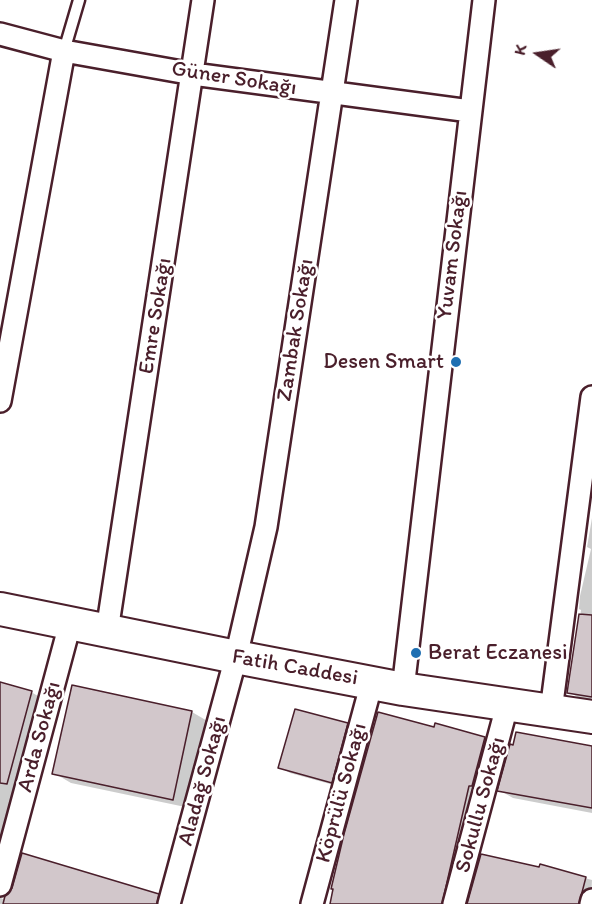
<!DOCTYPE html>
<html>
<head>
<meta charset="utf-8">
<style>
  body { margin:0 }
  #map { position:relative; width:592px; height:904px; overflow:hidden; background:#fff; font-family:Itim,sans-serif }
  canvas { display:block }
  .north { position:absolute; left:508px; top:24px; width:60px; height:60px; -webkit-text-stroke:4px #fff; paint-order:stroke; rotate:283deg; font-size:16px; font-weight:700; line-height:24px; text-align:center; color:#4a1f2b }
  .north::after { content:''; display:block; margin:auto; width:21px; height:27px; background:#4a1f2b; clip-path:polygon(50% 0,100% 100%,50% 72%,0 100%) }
</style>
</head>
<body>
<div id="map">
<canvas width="592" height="904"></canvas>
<div class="north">K</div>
</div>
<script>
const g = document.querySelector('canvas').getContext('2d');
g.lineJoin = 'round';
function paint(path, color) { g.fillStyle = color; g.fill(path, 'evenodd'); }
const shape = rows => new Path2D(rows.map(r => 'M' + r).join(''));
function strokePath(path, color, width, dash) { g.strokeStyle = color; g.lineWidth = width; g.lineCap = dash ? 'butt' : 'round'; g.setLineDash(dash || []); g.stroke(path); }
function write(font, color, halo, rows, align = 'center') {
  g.font = font + ' Itim,sans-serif'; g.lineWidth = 5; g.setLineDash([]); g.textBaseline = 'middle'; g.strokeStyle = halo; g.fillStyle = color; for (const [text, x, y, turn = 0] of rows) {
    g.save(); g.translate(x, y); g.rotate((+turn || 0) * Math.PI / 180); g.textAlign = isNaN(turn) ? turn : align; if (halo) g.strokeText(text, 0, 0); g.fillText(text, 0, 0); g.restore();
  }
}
const shadow = shape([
  [592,518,592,701,581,699,569,692,581,610,579,609,580,596,591,549,587,547],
  [0,684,31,692,45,700,27,768,19,766,0,840],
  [73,687,192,712,209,722,190,808,71,783,54,773],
  [347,724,357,730,341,787,290,773,280,767],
  [436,725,485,739,496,745,453,904,330,904],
  [592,747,592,813,513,798,499,790],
  [0,849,10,855,1,896,2,899,11,895,146,892,159,900,158,904,0,904],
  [541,866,592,880,591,904,469,904,540,869]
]);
const building = shape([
  [579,614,592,615,592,697,567,693,579,614],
  [0,682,32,691,7,784,0,783,0,682],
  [72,685,192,711,173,800,52,774,72,685],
  [295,709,348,723,332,783,278,768,295,709],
  [378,712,434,727,435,723,485,737,472,786,469,786,442,904,330,904,333,889,331,889,344,834,378,712],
  [516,732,592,746,592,808,497,791,510,744,513,745,516,732],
  [22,853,159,894,157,904,3,904,5,896,12,888,22,853],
  [481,854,539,867,540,864,586,877,579,904,467,904,481,854]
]);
const service = shape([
  [64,51,79,0]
]);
const minor = shape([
  [0,34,64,51,193,74,470,111],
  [0,401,64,51],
  [107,631,203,0],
  [403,689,484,0],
  [551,711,592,397],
  [0,885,70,624],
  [169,904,236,657,266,527,346,0],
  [312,904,372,682],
  [454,904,507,706],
  [591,904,592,900]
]);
const secondary = shape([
  [0,609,236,657,403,689,592,717]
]);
const markers = [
  [456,362,6,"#1f6fb2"],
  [416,653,6,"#1f6fb2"]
];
const streetNames = [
  ["Güner Sokağı",234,79,9],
  ["Yuvam Sokağı",453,255,-83],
  ["Emre Sokağı",156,316,-81],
  ["Zambak Sokağı",296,330,-81],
  ["Fatih Caddesi",295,668,10],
  ["Arda Sokağı",40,737,-75],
  ["Aladağ Sokağı",203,781,-75],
  ["Köprülü Sokağı",342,793,-75],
  ["Sokullu Sokağı",481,805,-75]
];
const poiNames = [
  ["Desen Smart",444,362],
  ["Berat Eczanesi",428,653,"left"]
];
paint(shadow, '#0003');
paint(building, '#d2c7cb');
strokePath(building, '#4a1f2b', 1.5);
strokePath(service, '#4a1f2b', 15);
strokePath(minor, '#4a1f2b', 26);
strokePath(secondary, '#4a1f2b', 36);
strokePath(service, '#fff', 10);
strokePath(minor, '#fff', 21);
strokePath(secondary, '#fff', 32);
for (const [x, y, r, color] of markers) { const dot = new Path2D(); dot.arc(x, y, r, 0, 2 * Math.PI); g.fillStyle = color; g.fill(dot); strokePath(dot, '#fff', 2); }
write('22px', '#4a1f2b', '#fff', streetNames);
write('22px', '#4a1f2b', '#fff', poiNames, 'right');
</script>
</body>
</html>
